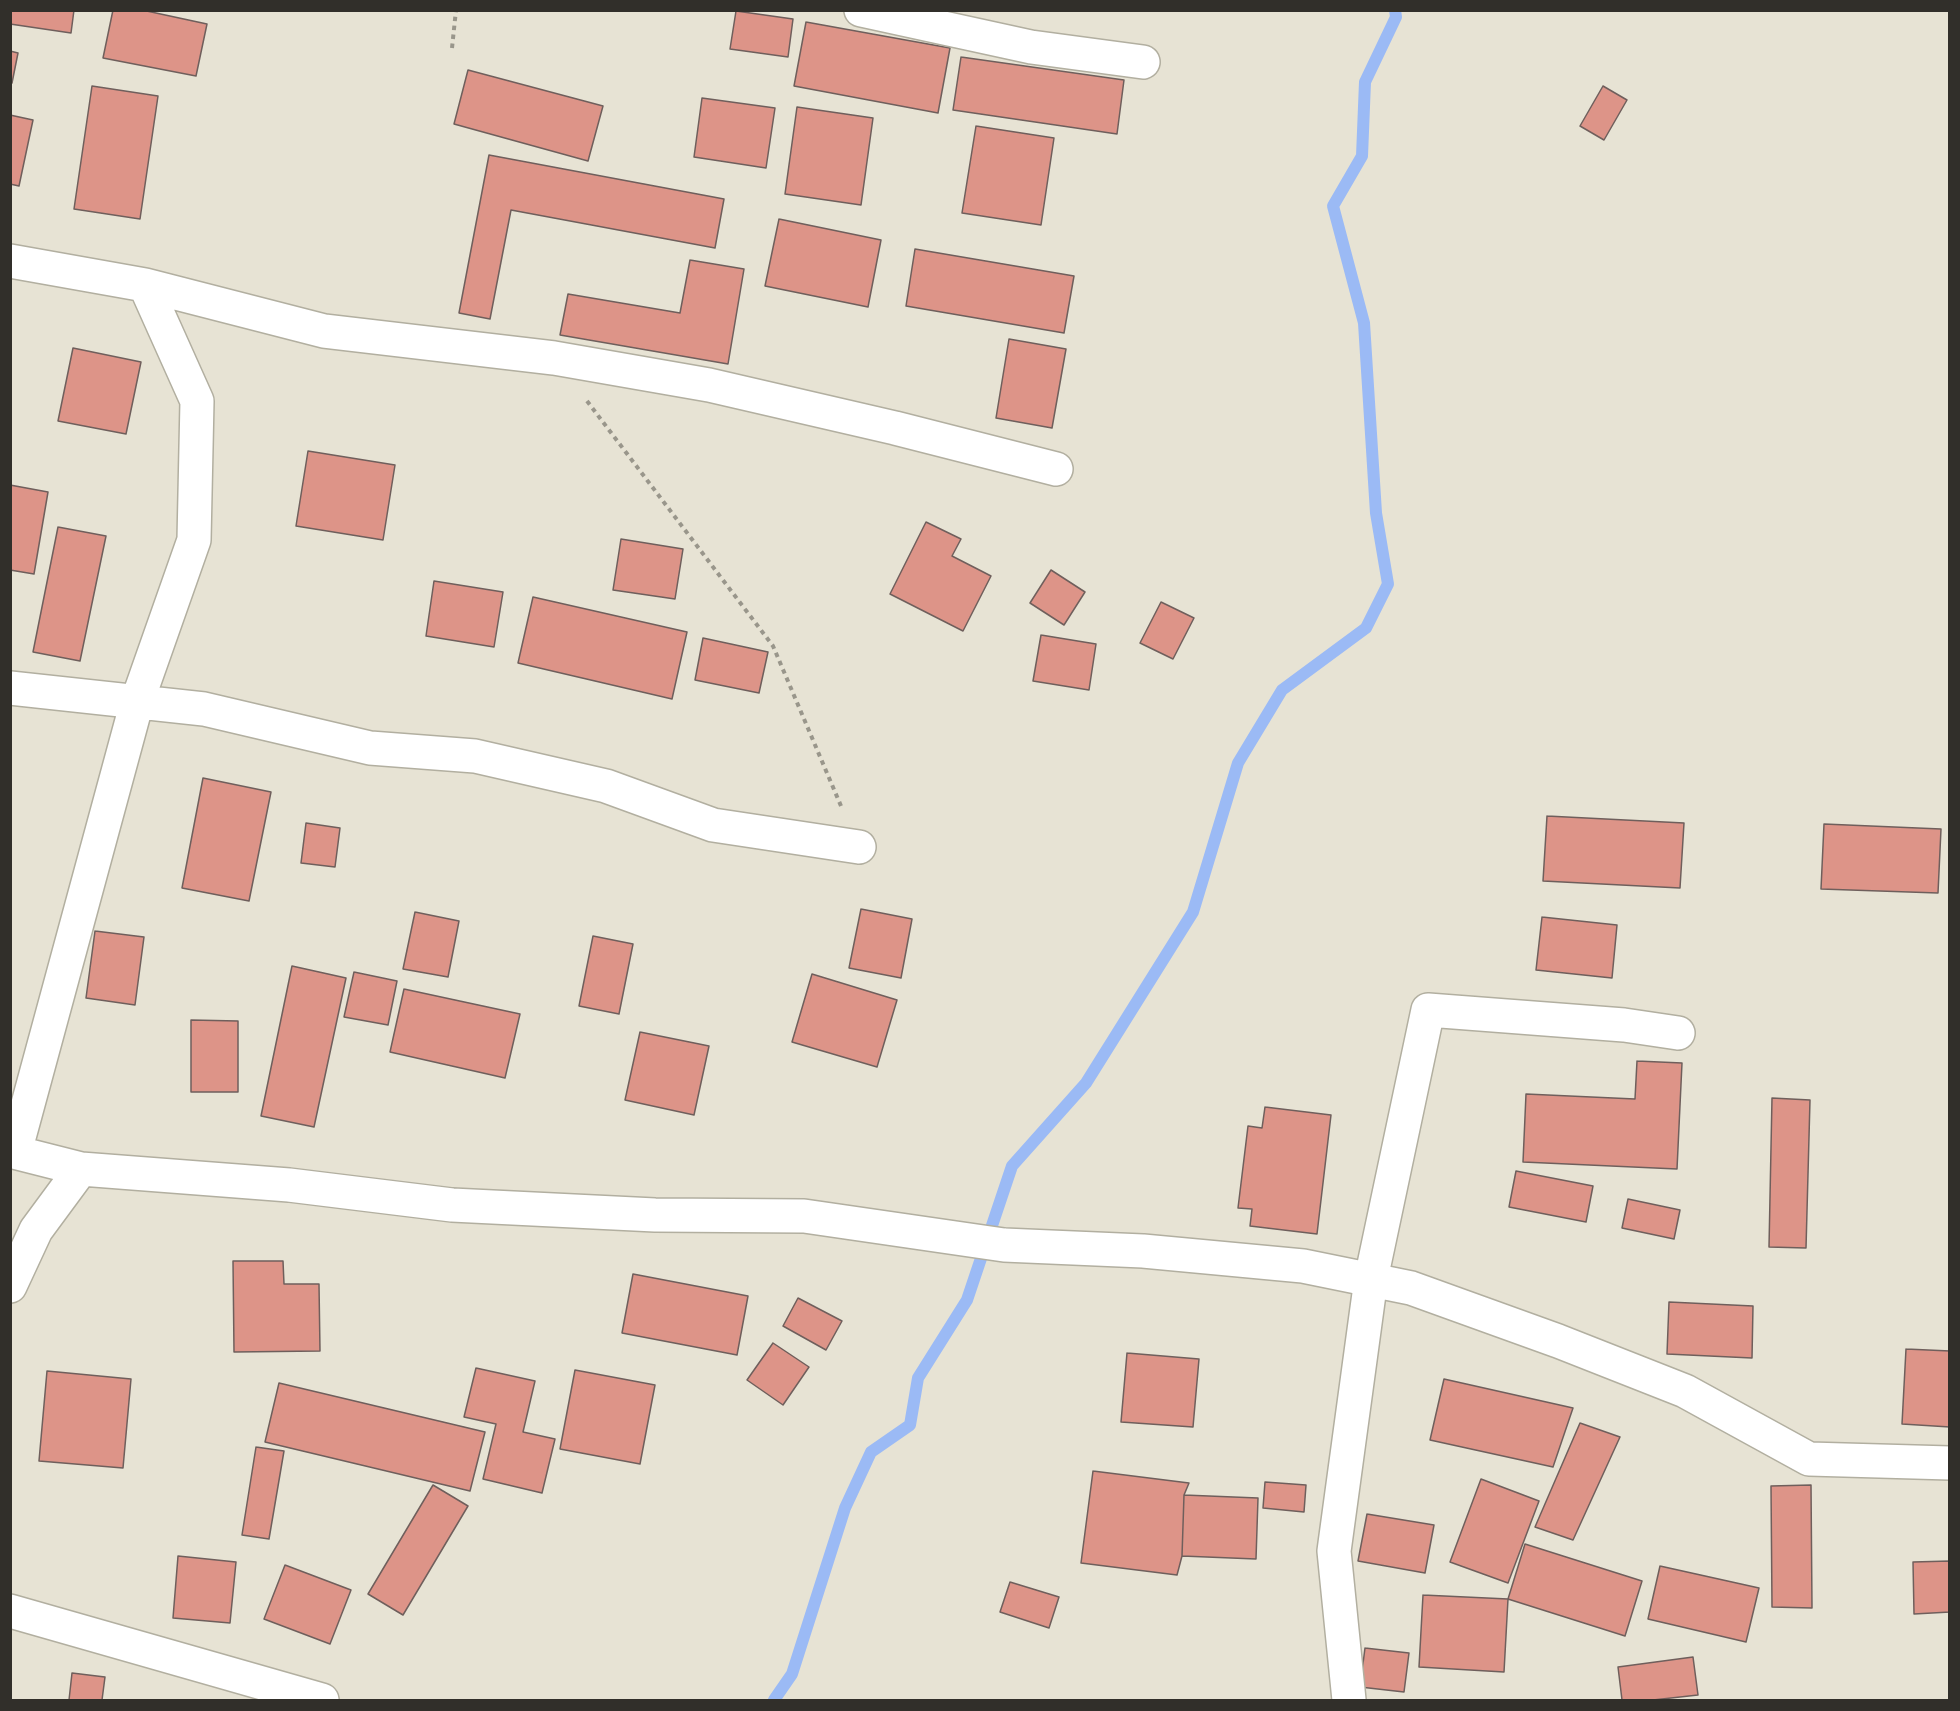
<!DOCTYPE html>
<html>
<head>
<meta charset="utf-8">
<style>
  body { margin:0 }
  #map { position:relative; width:1960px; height:1711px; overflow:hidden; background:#e7e3d4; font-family:"Work Sans",sans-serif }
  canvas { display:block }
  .frame { position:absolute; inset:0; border:12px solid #312f2a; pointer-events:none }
</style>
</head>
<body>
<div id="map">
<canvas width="1960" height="1711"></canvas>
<div class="frame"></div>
</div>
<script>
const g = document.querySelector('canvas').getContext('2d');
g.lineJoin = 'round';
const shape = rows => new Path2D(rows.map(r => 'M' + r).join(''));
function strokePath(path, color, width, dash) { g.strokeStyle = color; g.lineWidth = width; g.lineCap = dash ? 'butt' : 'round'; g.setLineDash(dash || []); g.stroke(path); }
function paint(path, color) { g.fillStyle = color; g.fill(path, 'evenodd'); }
const stream = shape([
  [774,1700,792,1674,845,1508,871,1452,910,1425,918,1378,967,1300,1012,1166,1086,1083,1193,912,1238,763,1282,690,1366,628,1388,584,1376,513,1364,323,1333,206,1362,156,1365,82,1396,17,1395,10]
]);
const building = shape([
  [10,10,74,10,71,33,10,24,10,10],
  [113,10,142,10,207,24,196,76,103,58,113,10],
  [736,11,793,19,788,57,730,49,736,11],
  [806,22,950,48,938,113,794,86,806,22],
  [10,51,18,53,12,83,10,83,10,51],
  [961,57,1124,80,1117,134,953,110,961,57],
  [468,70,603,106,588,161,454,124,468,70],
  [92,86,158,96,140,219,74,209,92,86],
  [1603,86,1627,100,1604,140,1580,126,1603,86],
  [702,98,775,108,766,168,694,157,702,98],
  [797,107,873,118,861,205,785,194,797,107],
  [10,115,33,120,19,186,10,184,10,115],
  [976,126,1054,138,1041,225,962,213,976,126],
  [489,155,724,199,715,248,511,210,490,319,459,313,489,155],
  [779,219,881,240,868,307,765,286,779,219],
  [915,249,1074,276,1064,333,906,306,915,249],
  [690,260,744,269,728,364,560,335,568,294,680,313,690,260],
  [1009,339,1066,349,1052,428,996,418,1009,339],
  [73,348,141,362,126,434,58,421,73,348],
  [308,451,395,465,383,540,296,526,308,451],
  [10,485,48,492,34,574,10,570,10,485],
  [926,522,961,539,952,556,991,576,963,631,890,594,926,522],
  [58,527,106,536,80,661,33,652,58,527],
  [621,539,683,549,675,599,613,590,621,539],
  [1051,570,1085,592,1064,625,1030,603,1051,570],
  [434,581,503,592,494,647,426,636,434,581],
  [533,597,687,632,672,699,518,663,533,597],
  [1161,602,1194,618,1173,659,1140,643,1161,602],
  [1041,635,1096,644,1089,690,1033,681,1041,635],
  [703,638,768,652,759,693,695,680,703,638],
  [203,778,271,792,249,901,182,888,203,778],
  [1547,816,1684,823,1680,888,1543,881,1547,816],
  [306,823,340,828,335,867,301,863,306,823],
  [1824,824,1941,829,1938,893,1821,889,1824,824],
  [861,909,912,919,901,978,849,968,861,909],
  [415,912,459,921,448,977,403,969,415,912],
  [1542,917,1617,925,1612,978,1536,970,1542,917],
  [95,931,144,937,135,1005,86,998,95,931],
  [593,936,633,944,619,1014,579,1006,593,936],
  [292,966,346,978,314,1127,261,1116,292,966],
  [354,972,397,981,388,1025,344,1017,354,972],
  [812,974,897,1000,877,1067,792,1042,812,974],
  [404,989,520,1014,505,1078,390,1052,404,989],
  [191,1020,238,1021,238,1092,191,1092,191,1020],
  [640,1032,709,1046,694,1115,625,1100,640,1032],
  [1637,1061,1682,1063,1677,1169,1523,1162,1526,1094,1635,1099,1637,1061],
  [1772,1098,1810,1100,1806,1248,1769,1247,1772,1098],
  [1265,1107,1331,1115,1317,1234,1250,1226,1252,1209,1238,1208,1248,1126,1262,1128,1265,1107],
  [1516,1171,1593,1186,1586,1222,1509,1207,1516,1171],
  [1628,1199,1680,1210,1674,1239,1622,1228,1628,1199],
  [233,1261,283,1261,284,1284,319,1284,320,1351,234,1352,233,1261],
  [633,1274,748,1296,737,1355,622,1333,633,1274],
  [798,1298,842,1321,826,1350,783,1326,798,1298],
  [1669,1302,1753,1306,1752,1358,1667,1354,1669,1302],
  [773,1343,809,1367,783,1405,747,1380,773,1343],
  [1906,1349,1950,1351,1950,1427,1902,1424,1906,1349],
  [1127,1353,1199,1359,1193,1427,1121,1422,1127,1353],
  [476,1368,535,1381,523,1432,555,1439,542,1493,483,1479,496,1424,464,1417,476,1368],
  [575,1370,655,1385,640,1464,560,1449,575,1370],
  [47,1371,131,1379,123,1468,39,1461,47,1371],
  [1444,1379,1573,1408,1553,1467,1430,1440,1444,1379],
  [279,1383,485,1432,470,1491,265,1442,279,1383],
  [1580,1423,1620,1437,1573,1540,1535,1527,1580,1423],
  [256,1447,284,1451,269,1539,242,1535,256,1447],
  [1093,1471,1189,1483,1184,1495,1182,1556,1177,1575,1081,1563,1093,1471],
  [1481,1479,1539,1501,1508,1583,1450,1562,1481,1479],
  [1265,1482,1306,1485,1304,1512,1263,1508,1265,1482],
  [433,1485,468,1506,403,1615,368,1594,433,1485],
  [1811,1485,1812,1608,1772,1607,1771,1486,1811,1485],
  [1184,1495,1258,1498,1256,1559,1182,1556,1184,1495],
  [1367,1514,1434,1525,1425,1573,1358,1561,1367,1514],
  [1525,1544,1642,1581,1625,1636,1508,1599,1525,1544],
  [178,1556,236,1562,230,1623,173,1618,178,1556],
  [1950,1561,1950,1612,1914,1614,1913,1562,1950,1561],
  [285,1565,351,1590,330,1644,264,1619,285,1565],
  [1660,1566,1759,1588,1746,1642,1648,1619,1660,1566],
  [1010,1582,1059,1597,1049,1628,1000,1612,1010,1582],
  [1423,1595,1508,1599,1504,1672,1419,1667,1423,1595],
  [1365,1648,1409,1653,1404,1692,1360,1687,1365,1648],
  [1693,1657,1698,1695,1653,1700,1622,1700,1618,1667,1693,1657],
  [72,1673,105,1677,102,1700,69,1700,72,1673]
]);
const path = shape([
  [452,48,456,10],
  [587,401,773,646,841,806]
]);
const street = shape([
  [861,10,1031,47,1143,62],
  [10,261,145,285,324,331,554,358,709,385,895,428,1056,469],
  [10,688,204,709,370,748,475,756,606,786,713,825,859,847],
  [10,1151,81,1169,289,1185,452,1205,655,1215,804,1216,1004,1245,1143,1251,1303,1266,1411,1288,1558,1341,1685,1391,1809,1459,1950,1463],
  [15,1152,137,702,194,540,197,401,145,285],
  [10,1286,36,1230,81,1169],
  [10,1611,322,1700],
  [1349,1700,1334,1551,1371,1279,1428,1010,1624,1025,1678,1033]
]);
strokePath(stream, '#9bbaf5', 12);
paint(building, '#dd9488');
strokePath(building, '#6f5f5c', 1.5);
strokePath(street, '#b2afa0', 36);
strokePath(path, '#99968b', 4, [4.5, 4.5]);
strokePath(street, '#fff', 33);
</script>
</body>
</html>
